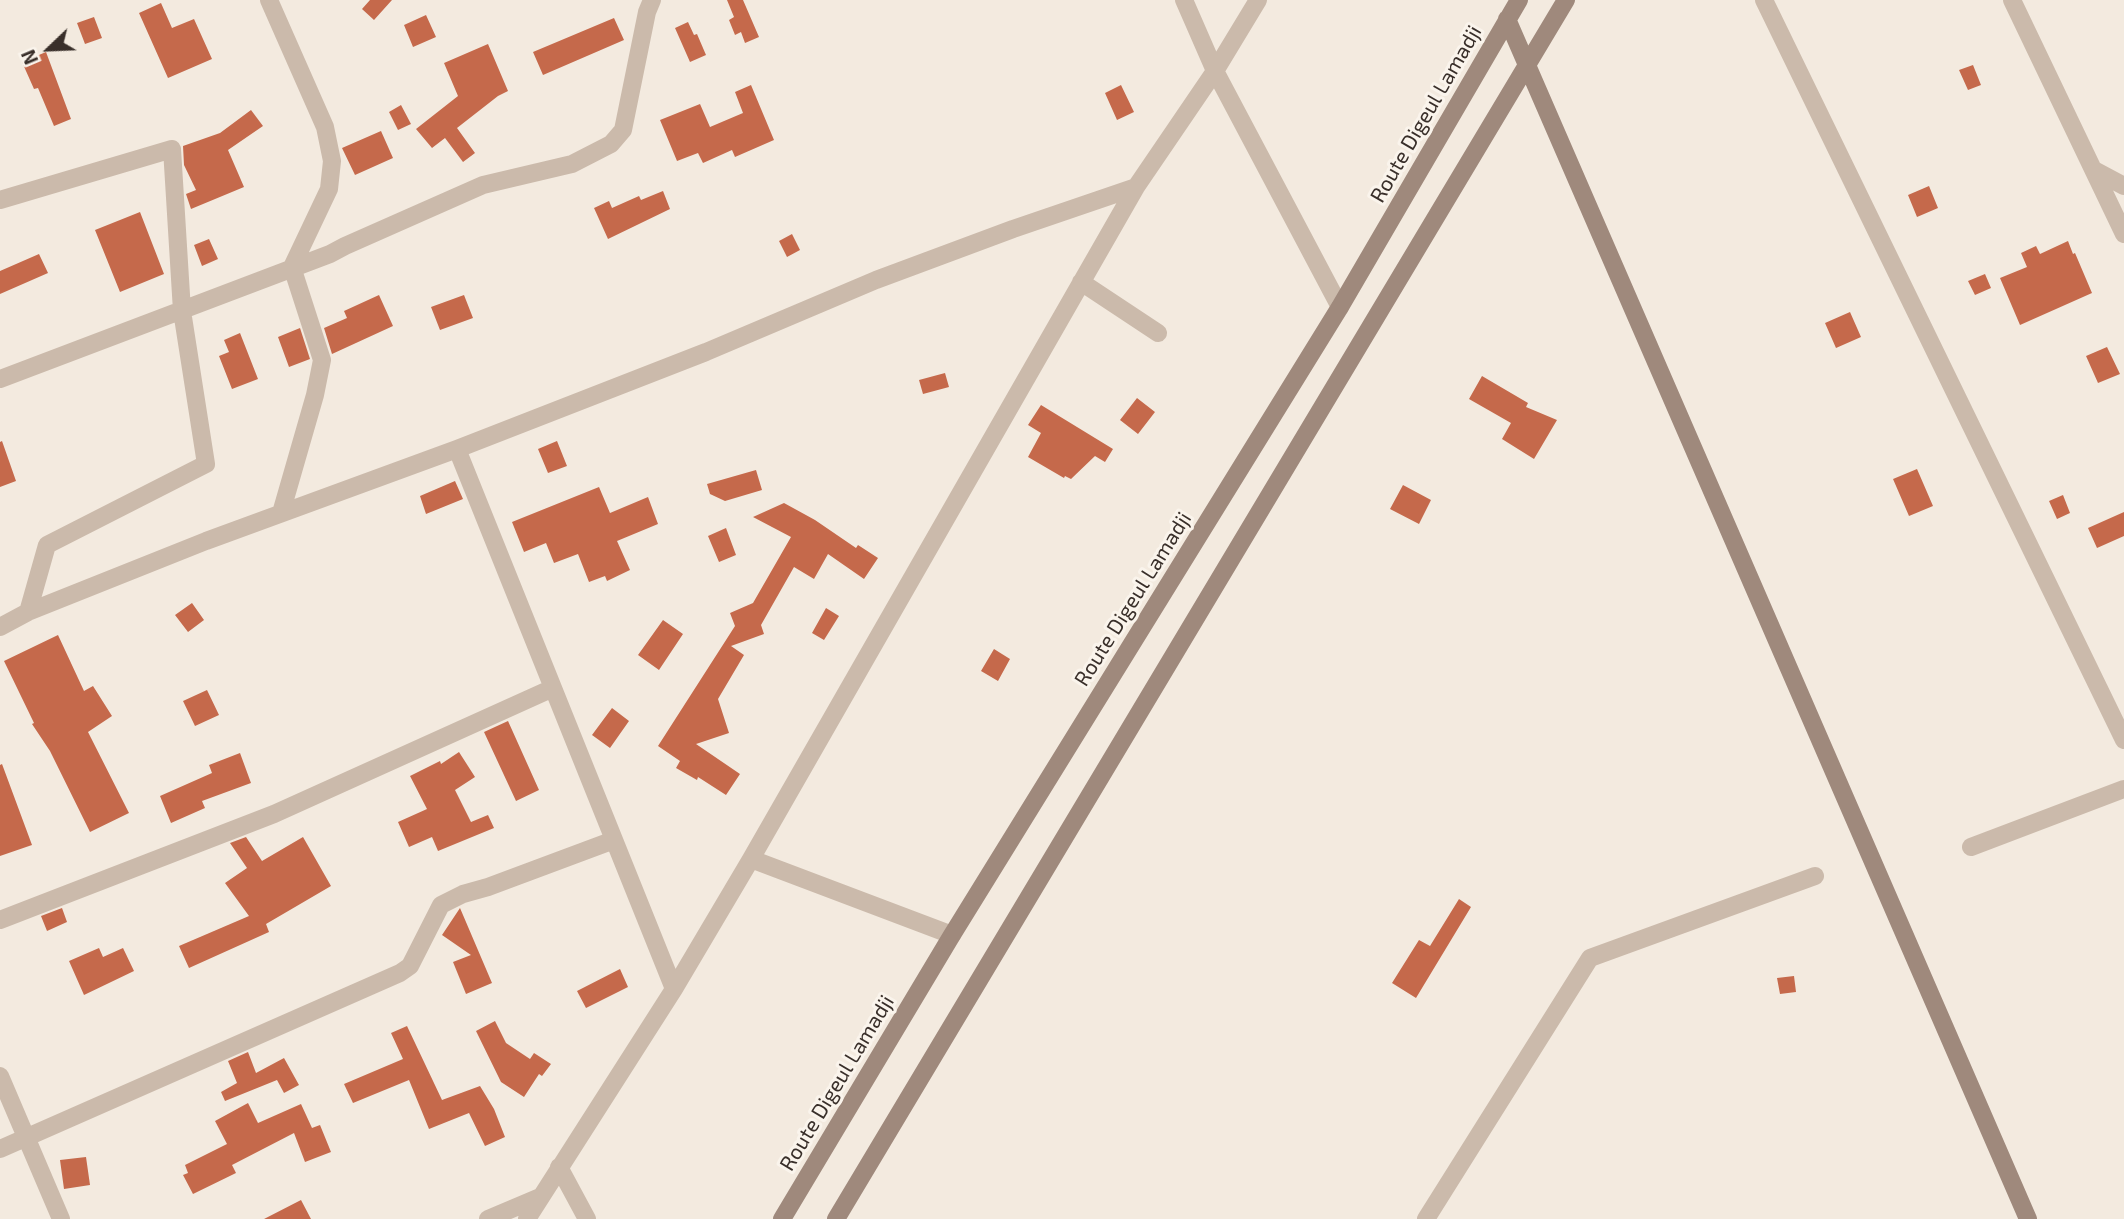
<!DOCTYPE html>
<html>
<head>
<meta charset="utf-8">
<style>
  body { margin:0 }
  #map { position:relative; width:2124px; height:1219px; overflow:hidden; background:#f3eadf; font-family:"Exo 2",sans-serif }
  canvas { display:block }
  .north { position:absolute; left:14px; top:14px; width:70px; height:70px; -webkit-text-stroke:5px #faf4ec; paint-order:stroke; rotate:247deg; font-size:19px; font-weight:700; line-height:28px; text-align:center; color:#392f2a }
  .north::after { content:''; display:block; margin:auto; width:24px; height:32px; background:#392f2a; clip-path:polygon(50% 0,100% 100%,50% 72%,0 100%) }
</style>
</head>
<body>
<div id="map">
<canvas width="2124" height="1219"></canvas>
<div class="north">N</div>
</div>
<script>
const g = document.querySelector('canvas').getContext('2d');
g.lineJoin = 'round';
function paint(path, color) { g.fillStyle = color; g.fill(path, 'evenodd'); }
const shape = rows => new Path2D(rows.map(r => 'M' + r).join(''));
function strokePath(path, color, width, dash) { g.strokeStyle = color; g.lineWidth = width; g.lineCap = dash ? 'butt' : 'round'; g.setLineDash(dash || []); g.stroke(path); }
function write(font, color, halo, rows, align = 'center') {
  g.font = font + ' "Exo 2",sans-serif'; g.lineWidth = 6; g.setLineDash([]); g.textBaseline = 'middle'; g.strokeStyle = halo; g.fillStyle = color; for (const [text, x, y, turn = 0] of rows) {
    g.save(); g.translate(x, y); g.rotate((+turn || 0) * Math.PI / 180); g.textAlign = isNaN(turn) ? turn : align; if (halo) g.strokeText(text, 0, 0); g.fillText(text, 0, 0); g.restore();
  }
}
const building = shape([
  [370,0,392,0,374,20,362,9],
  [727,0,743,0,759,37,745,43,741,32,735,35,729,20,734,17],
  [161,3,172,28,194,19,212,59,168,78,139,13],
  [426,15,436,37,413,47,404,25],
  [94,17,102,38,85,44,77,23],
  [614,18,624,40,543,75,533,52],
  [688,22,694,35,697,34,706,55,690,62,675,28],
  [488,44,508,91,498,96,457,128,475,153,463,162,445,138,432,148,416,129,458,96,444,63],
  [46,52,71,119,54,126,38,88,34,89,22,62],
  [1973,65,1981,85,1968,90,1959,70],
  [751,85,774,140,735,157,732,150,703,163,698,153,677,161,660,120,700,104,710,127,743,113,735,92],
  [1121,85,1134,112,1117,120,1105,93],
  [401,105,411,124,398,130,389,112],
  [251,110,263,126,228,150,244,187,191,209,186,194,196,190,184,165,183,146,220,133],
  [381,131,393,158,355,175,342,148],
  [1929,186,1938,208,1917,217,1908,195],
  [663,191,670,209,608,239,594,208,609,201,612,208,639,196,641,200],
  [140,212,164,274,120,292,95,230],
  [792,234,800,250,787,257,779,241],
  [209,239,218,259,202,266,194,245],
  [2068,241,2073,254,2075,253,2092,293,2020,325,2000,278,2027,267,2021,253,2036,246,2040,254],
  [39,254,48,273,0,294,0,271],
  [1985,274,1991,288,1975,295,1968,281],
  [379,295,393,326,332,354,324,328,347,318,344,311],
  [464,295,473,318,440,330,431,307],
  [1850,312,1861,337,1836,348,1825,323],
  [300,328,310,359,289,367,278,337],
  [240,333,258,379,232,389,219,356,229,352,224,340],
  [2107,347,2120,374,2098,383,2086,356],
  [945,373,949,387,923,394,919,380],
  [1482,376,1528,403,1526,407,1557,420,1534,459,1502,439,1511,423,1469,399],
  [1137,398,1155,412,1138,434,1120,420],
  [1041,405,1113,449,1105,462,1095,456,1071,479,1065,476,1064,478,1028,457,1041,433,1028,425],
  [2,441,16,481,0,487,0,442],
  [557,441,567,466,548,473,538,449],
  [1917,469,1933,506,1909,516,1893,479],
  [756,470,762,490,725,501,710,494,707,484],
  [455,481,463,499,426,514,420,496],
  [1403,485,1431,500,1419,524,1390,509],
  [599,487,610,513,648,497,658,524,617,541,630,570,607,581,605,576,589,582,578,554,554,563,546,543,524,552,512,522],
  [2063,495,2070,513,2057,519,2049,501],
  [784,503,815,520,856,548,858,545,878,558,864,579,828,554,814,579,794,567,761,625,764,634,731,646,744,655,718,699,729,733,696,744,740,774,726,795,698,777,697,780,676,768,680,761,658,746,735,626,730,613,753,603,791,537,753,517],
  [2124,512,2124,536,2097,548,2088,528],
  [726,528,736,555,719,562,708,536],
  [192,603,204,620,188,632,175,615],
  [826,608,839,616,824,640,812,633],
  [663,620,683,634,659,670,638,655],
  [58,635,84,691,93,686,112,716,88,732,129,813,90,832,50,751,32,724,34,723,4,661],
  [994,649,1010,659,998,681,981,671],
  [207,690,219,715,195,726,183,701],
  [612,708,629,721,610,748,592,735],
  [508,721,539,790,516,801,484,732],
  [459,752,475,777,455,790,471,822,488,815,494,828,438,851,432,837,409,847,398,822,427,809,410,776,440,761,441,764],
  [240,753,251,783,202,801,205,808,171,823,160,796,212,773,209,765],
  [2,764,32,845,0,856,0,765],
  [246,837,262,861,303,837,331,886,266,924,269,932,189,968,179,946,249,916,225,883,247,868,230,843],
  [1459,899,1471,907,1416,998,1392,983,1419,940,1430,946],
  [62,908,67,922,47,931,41,916],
  [460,908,492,983,466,994,453,962,471,955,442,935],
  [99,948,103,957,123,948,134,971,84,995,69,961],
  [620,969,628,987,586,1008,577,991],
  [1794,976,1796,992,1780,994,1777,978],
  [495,1021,506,1043,530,1059,534,1053,551,1064,542,1076,539,1074,524,1097,501,1082,476,1031],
  [407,1026,442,1100,480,1086,494,1109,505,1137,485,1146,469,1113,429,1129,409,1080,353,1103,344,1084,403,1059,391,1033],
  [248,1052,256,1073,284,1058,299,1085,284,1093,277,1080,225,1101,221,1092,237,1083,228,1061],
  [248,1103,258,1123,301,1104,312,1128,320,1125,331,1152,305,1162,294,1133,232,1165,236,1173,193,1194,183,1175,188,1173,185,1165,227,1144,215,1121],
  [86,1157,90,1185,64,1189,60,1160],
  [301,1200,311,1219,264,1219]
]);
const minor = shape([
  [269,0,325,127,332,161,329,189,292,267,322,360,315,395,281,513],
  [1184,0,1215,71,1340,307],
  [1764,0,2124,740],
  [2012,0,2124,234],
  [2094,170,2124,186],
  [0,200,172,149,182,311,206,464,47,545,28,612],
  [1081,282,1158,333],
  [0,379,330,254,345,246,483,185,572,164,611,144,623,130,647,12,652,0],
  [457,449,674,989],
  [0,627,28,612,206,541,457,449,706,352,876,280,1013,229,1136,187],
  [1971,847,2124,789],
  [751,859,952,935],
  [0,920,274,814,553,688],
  [0,1076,61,1219],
  [0,1149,400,973,410,966,441,905,463,894,488,887,614,840],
  [559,1167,587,1219],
  [488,1219,540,1197],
  [527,1219,674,989,751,859,1136,187,1215,71,1258,0],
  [1426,1219,1590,958,1815,876]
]);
const secondary = shape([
  [1507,19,2028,1219],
  [782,1219,952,935,1340,307,1519,0],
  [836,1219,1566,0]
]);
const streetNames = [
  ["Route Digeul Lamadji",1426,114,-60],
  ["Route Digeul Lamadji",1133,599,-58],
  ["Route Digeul Lamadji",837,1083,-59]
];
paint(building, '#c5694b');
strokePath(minor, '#cbbaab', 18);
strokePath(secondary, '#9f897c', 18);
write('21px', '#392f2a', '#faf4ec', streetNames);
</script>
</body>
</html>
